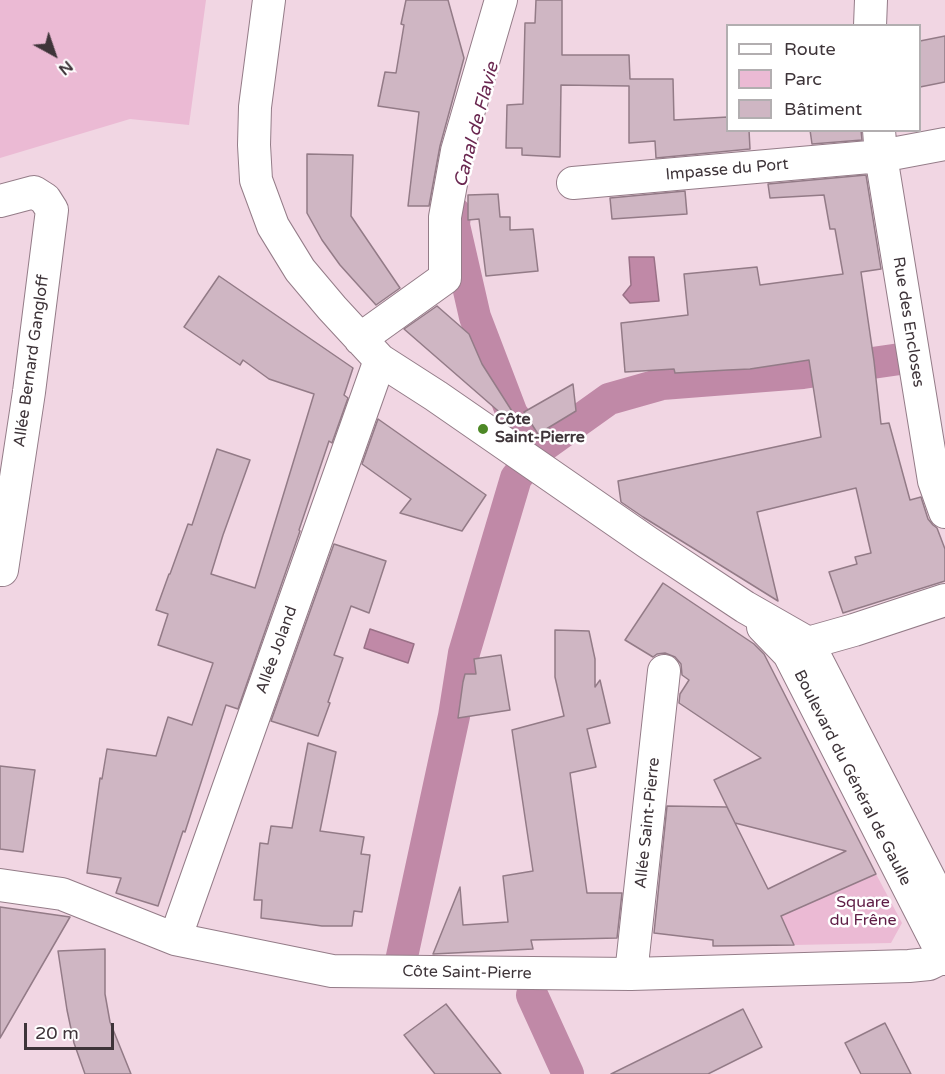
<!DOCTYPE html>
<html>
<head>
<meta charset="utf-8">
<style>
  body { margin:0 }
  #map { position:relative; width:945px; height:1074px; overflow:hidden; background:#f1d6e3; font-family:"Varela Round",sans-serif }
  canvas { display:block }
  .legend { position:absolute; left:726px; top:24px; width:195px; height:108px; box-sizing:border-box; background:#fff; border:2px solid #b2aeb0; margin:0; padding:8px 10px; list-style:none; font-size:18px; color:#3e3439 }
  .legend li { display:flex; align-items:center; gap:12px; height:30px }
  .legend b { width:30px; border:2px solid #b2aeb0 }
  .north { position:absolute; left:24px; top:24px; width:60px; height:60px; -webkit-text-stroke:4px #fff; paint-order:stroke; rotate:140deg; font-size:16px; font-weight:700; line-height:24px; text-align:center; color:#3e3439 }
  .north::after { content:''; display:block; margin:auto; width:21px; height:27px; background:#3e3439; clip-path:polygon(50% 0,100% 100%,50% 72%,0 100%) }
  .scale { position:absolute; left:24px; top:1023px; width:90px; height:27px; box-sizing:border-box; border:3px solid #3e3439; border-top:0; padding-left:8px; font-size:18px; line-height:21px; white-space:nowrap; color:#3e3439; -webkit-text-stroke:4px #fff; paint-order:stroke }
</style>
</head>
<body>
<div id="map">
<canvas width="945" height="1074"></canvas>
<ul class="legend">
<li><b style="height:8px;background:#fff"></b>Route</li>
<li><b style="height:16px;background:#ebbad4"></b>Parc</li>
<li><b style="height:16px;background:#cfb6c3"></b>Bâtiment</li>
</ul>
<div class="north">N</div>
<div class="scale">20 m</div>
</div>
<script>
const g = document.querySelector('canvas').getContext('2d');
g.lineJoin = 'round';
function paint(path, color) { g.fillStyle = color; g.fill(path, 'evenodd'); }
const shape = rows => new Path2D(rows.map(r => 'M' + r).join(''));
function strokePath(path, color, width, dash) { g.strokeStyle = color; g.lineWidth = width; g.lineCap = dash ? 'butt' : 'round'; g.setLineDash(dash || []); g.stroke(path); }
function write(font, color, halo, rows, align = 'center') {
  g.font = font + ' "Varela Round",sans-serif'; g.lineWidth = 5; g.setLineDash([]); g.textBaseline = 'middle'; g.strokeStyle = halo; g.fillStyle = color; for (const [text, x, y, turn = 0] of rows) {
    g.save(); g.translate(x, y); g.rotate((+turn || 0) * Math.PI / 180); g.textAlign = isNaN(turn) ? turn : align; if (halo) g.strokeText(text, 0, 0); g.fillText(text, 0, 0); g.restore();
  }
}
const green = shape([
  [0,0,206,0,189,125,130,119,0,158],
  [876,874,902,923,891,943,794,945,781,916]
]);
const water = shape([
  [629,257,654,257,659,301,630,303,623,295,631,285,629,257],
  [370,629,414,644,408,663,364,648,370,629]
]);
const canal = shape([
  [455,213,454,225,475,317,512,414,539,449],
  [401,961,454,716,464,653,516,478,539,449,609,399,662,384,803,373,907,358],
  [532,995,568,1074]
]);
const building = shape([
  [406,0,448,0,464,58,440,146,429,206,408,206,419,112,378,106,385,72,396,73,404,25,401,24,406,0],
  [536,0,562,0,562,55,629,55,630,79,673,79,674,120,728,117,728,130,749,130,750,149,656,158,655,141,629,143,629,86,561,85,560,157,522,155,522,148,506,148,507,105,523,104,525,23,535,23,536,0],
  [945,36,945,82,920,87,920,41,945,36],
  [810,130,861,130,862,140,812,144,810,130],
  [307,154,353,155,351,216,400,288,376,305,340,265,322,240,307,213,307,154],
  [866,175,881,269,861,272,874,361,881,424,889,423,910,500,921,497,928,519,933,525,937,528,945,549,945,581,843,613,829,572,857,564,855,557,871,553,856,488,757,512,778,601,643,517,621,502,618,481,821,437,809,360,750,369,728,370,675,373,674,369,625,372,621,323,688,315,684,274,757,267,760,285,843,274,835,229,830,229,824,195,770,198,768,184,866,175],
  [685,191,687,214,612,219,610,198,685,191],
  [498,194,500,217,510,217,510,230,533,229,538,271,486,276,479,219,468,220,468,195,498,194],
  [219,276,353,368,344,395,348,398,332,443,329,441,299,530,300,531,238,709,226,705,185,832,183,831,158,906,116,893,121,878,87,873,100,778,102,779,107,749,156,756,168,717,192,725,213,663,158,645,168,614,156,610,169,574,170,574,188,524,192,525,217,449,250,460,223,535,211,574,255,588,314,394,269,379,243,360,240,365,184,327,219,276],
  [437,306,469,334,482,364,517,419,512,423,404,329,437,306],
  [573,384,576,411,538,434,524,412,573,384],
  [378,419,486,495,462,531,400,513,411,499,362,464,378,419],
  [334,544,386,561,369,613,351,606,334,655,343,658,328,702,330,703,318,736,271,721,334,544],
  [663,583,754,644,764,654,876,874,781,916,794,945,713,946,713,940,654,933,667,806,727,807,768,889,846,851,735,823,714,780,761,758,679,703,680,694,689,680,682,675,681,664,675,657,665,653,657,654,653,657,625,640,663,583],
  [555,630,589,631,595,659,595,687,600,680,610,723,587,729,596,767,570,773,587,893,622,893,617,938,531,940,533,949,433,954,460,887,463,925,508,922,503,876,533,871,512,730,564,716,555,677,555,630],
  [501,655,510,710,458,718,463,682,465,674,476,674,474,659,501,655],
  [308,743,336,752,320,831,364,837,361,854,370,855,362,912,354,911,352,926,322,926,261,918,262,900,254,900,260,843,268,844,271,826,292,828,308,743],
  [0,766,35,770,23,852,0,849,0,766],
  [0,907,70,917,0,1038,0,907],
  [105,949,105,994,110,1022,131,1074,85,1074,74,1043,67,1010,58,951,105,949],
  [446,1004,501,1074,435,1074,404,1035,446,1004],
  [743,1009,762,1047,708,1074,611,1074,743,1009],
  [885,1023,911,1074,861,1074,845,1043,885,1023]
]);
const minor = shape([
  [269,0,255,107,254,145,256,180,273,226,300,270,332,308,380,360,436,396,647,542,745,607,808,643,945,909],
  [870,26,871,0],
  [879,130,881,156,934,481,945,512],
  [573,183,881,156,945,144],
  [0,201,34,192,45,199,52,210,29,392,2,570,0,570],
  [360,339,445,278,445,217,457,151,501,0],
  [763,627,789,654,945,959],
  [790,654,808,643,854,630,945,600],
  [0,885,62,894,175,939,332,971,631,974,909,966,929,964,945,956],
  [175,939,380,360],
  [631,974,664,671]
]);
const markers = [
  [483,429,6,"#4d8826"]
];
const streetNames = [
  ["Impasse du Port",727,170,-5],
  ["Rue des Encloses",908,322,81],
  ["Allée Bernard Gangloff",32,361,-82],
  ["Allée Joland",277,650,-70],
  ["Boulevard du Général de Gaulle",852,778,63],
  ["Allée Saint-Pierre",648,823,-84],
  ["Côte Saint-Pierre",467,973,1]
];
const poiNames = [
  ["Côte",495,420],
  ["Saint-Pierre",495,438]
];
const parkNames = [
  ["Square",863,903],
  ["du Frêne",863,921]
];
const waterNames = [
  ["Canal de Flavie",477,125,-75]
];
paint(green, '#ebbad4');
paint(water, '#c089a7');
strokePath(water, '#997086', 1.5);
strokePath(canal, '#c089a7', 32);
paint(building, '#cfb6c3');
strokePath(building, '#937b87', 1.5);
strokePath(minor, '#947c88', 34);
strokePath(minor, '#fff', 32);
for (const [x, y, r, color] of markers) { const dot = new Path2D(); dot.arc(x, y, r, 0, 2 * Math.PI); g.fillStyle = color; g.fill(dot); strokePath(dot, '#fff', 2); }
write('16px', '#3e3439', '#fff', streetNames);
write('bold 16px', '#3e3439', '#fff', poiNames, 'left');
write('16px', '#5e1c45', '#fff', parkNames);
write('italic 18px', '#6a2750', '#fff', waterNames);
</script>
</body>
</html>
